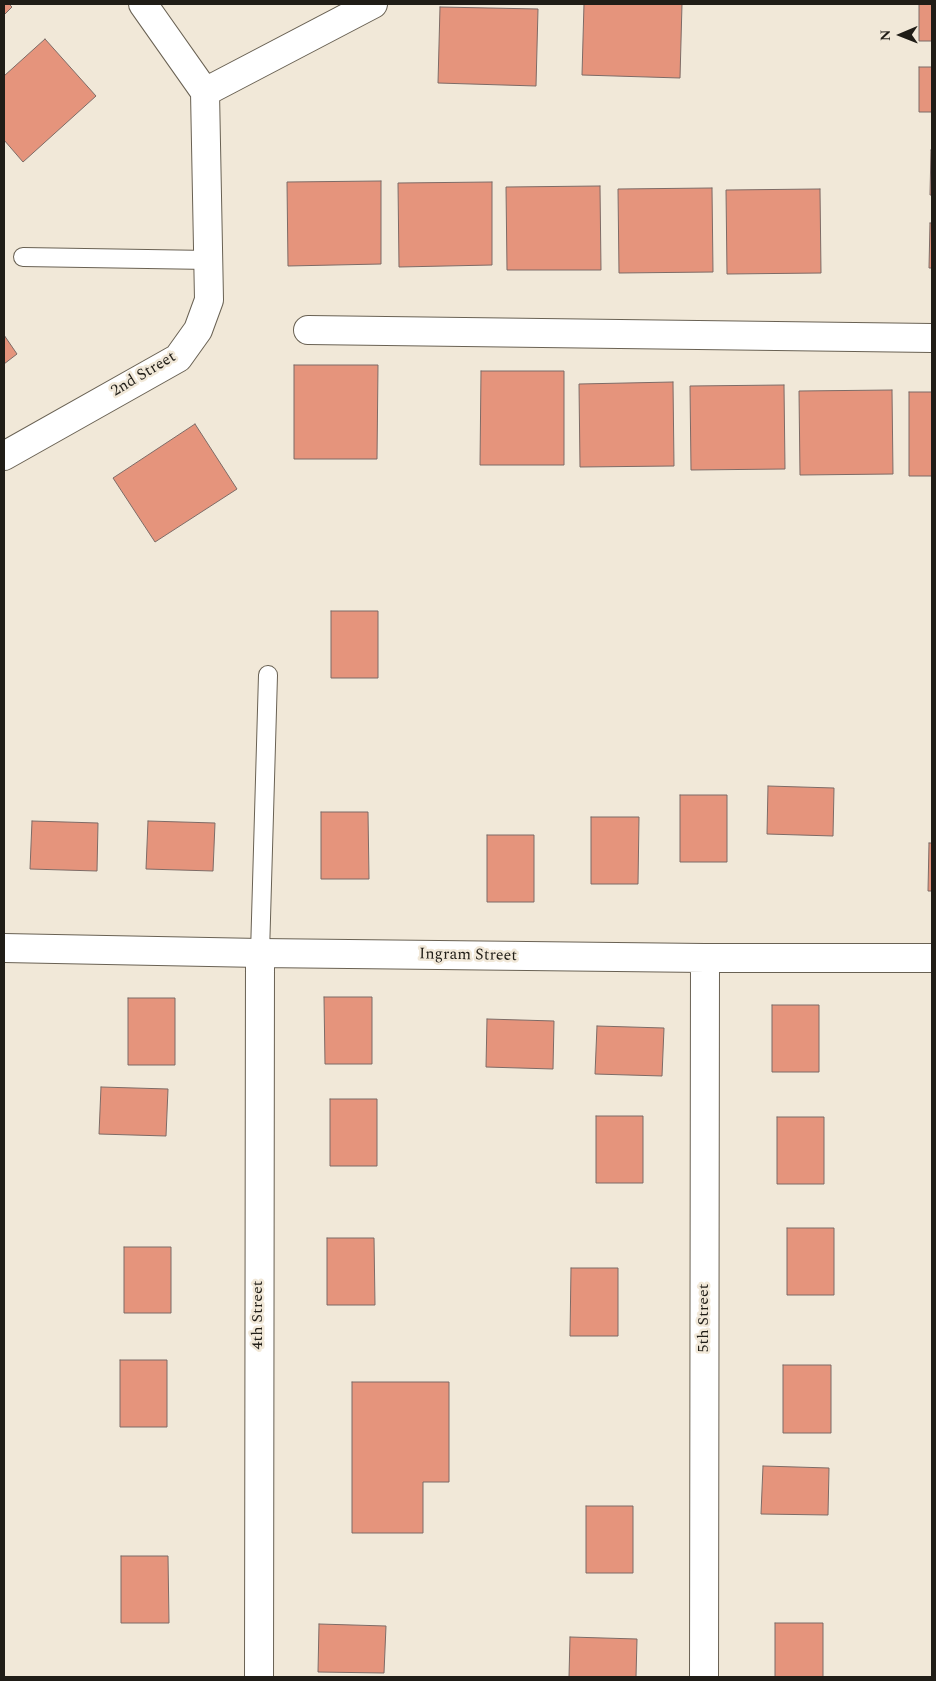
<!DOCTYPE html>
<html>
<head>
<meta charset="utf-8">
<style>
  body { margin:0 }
  #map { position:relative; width:936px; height:1681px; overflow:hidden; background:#f1e8d8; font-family:Spectral,serif }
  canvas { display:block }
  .frame { position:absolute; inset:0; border:5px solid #201d17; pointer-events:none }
  .north { position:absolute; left:876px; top:10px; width:50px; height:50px; -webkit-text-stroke:4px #f1e8d8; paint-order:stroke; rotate:269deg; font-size:14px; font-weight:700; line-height:20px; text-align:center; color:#201d17 }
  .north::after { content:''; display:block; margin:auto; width:18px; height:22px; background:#201d17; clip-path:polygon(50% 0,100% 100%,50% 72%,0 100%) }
</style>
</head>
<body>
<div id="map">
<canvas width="936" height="1681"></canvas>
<div class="frame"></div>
<div class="north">N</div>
</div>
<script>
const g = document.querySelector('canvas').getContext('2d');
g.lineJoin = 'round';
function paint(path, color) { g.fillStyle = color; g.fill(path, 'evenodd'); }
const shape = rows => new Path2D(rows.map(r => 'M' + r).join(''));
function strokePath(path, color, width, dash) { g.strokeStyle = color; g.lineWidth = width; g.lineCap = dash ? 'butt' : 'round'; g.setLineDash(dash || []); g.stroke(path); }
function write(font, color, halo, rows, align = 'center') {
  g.font = font + ' Spectral,serif'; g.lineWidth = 5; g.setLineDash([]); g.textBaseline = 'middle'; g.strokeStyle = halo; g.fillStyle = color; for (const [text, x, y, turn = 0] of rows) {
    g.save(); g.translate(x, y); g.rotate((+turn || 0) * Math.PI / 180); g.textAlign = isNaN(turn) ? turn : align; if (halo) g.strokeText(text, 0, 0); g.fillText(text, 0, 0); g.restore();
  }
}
const building = shape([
  [4,4,9,4,12,7,4,15,4,4],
  [584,4,682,4,680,78,582,75,584,4],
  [919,4,932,4,932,41,919,41,919,4],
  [440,7,538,9,536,86,438,83,440,7],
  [45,39,96,96,23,162,4,140,4,76,45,39],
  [919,67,932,67,932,112,919,112,919,67],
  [931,150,932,150,932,195,930,195,931,150],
  [381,181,381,264,288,266,287,182,381,181],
  [492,182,492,265,399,267,398,183,492,182],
  [600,186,601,270,507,270,506,187,600,186],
  [712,188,713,272,619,273,618,189,712,188],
  [820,189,821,273,727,274,726,190,820,189],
  [930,223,932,223,932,268,929,268,930,223],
  [4,335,17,354,4,364,4,335],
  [294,365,378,365,377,459,294,459,294,365],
  [481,371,564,371,564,465,480,465,481,371],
  [673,382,674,466,580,467,579,384,673,382],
  [784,385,785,469,691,470,690,386,784,385],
  [892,390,893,474,800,475,799,391,892,390],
  [909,392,932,392,932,476,909,476,909,392],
  [195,424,237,489,155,542,113,478,195,424],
  [331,611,378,611,378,678,331,678,331,611],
  [768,786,834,788,833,836,767,834,768,786],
  [680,795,727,795,727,862,680,862,680,795],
  [321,812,368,812,369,879,321,879,321,812],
  [591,817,639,817,638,884,591,884,591,817],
  [32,821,98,823,97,871,30,869,32,821],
  [148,821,215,823,213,871,146,869,148,821],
  [487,835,534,835,534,902,487,902,487,835],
  [929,843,932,843,932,891,928,891,929,843],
  [324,997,372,997,372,1064,325,1064,324,997],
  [128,998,175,998,175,1065,128,1065,128,998],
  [772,1005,819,1005,819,1072,772,1072,772,1005],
  [487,1019,554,1021,553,1069,486,1067,487,1019],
  [597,1026,664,1028,662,1076,595,1074,597,1026],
  [101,1087,168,1089,166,1136,99,1134,101,1087],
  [330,1099,377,1099,377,1166,330,1166,330,1099],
  [596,1116,643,1116,643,1183,596,1183,596,1116],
  [777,1117,824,1117,824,1184,777,1184,777,1117],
  [787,1228,834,1228,834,1295,787,1295,787,1228],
  [327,1238,374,1238,375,1305,327,1305,327,1238],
  [124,1247,171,1247,171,1313,124,1313,124,1247],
  [571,1268,618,1268,618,1336,570,1336,571,1268],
  [120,1360,167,1360,167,1427,120,1427,120,1360],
  [783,1365,831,1365,831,1433,783,1433,783,1365],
  [352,1382,449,1382,449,1482,423,1482,423,1533,352,1533,352,1382],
  [763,1466,829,1468,828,1515,761,1514,763,1466],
  [586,1506,633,1506,633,1573,586,1573,586,1506],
  [121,1556,168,1556,169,1623,121,1623,121,1556],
  [775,1623,823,1623,823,1677,775,1677,775,1623],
  [319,1624,386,1626,384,1673,318,1672,319,1624],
  [570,1637,637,1639,636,1677,569,1677,570,1637]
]);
const lane = shape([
  [23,257,209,260],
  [260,953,268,675]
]);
const street = shape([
  [205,92,373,4],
  [308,330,932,338],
  [4,456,178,358,198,330,209,300,205,92,143,4],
  [4,948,260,953,705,958,932,958],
  [259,1677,260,953],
  [704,1677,705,958]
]);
const streetNames = [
  ["2nd Street",144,375,-31],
  ["Ingram Street",468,956,1],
  ["4th Street",259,1315,-90],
  ["5th Street",705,1318,-90]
];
paint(building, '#e5947c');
strokePath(building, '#7d6b66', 1);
strokePath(lane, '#696153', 20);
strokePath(street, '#696153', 30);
strokePath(lane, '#fff', 18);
strokePath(street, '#fff', 28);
write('16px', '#201d17', '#f1e8d8', streetNames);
</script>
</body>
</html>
